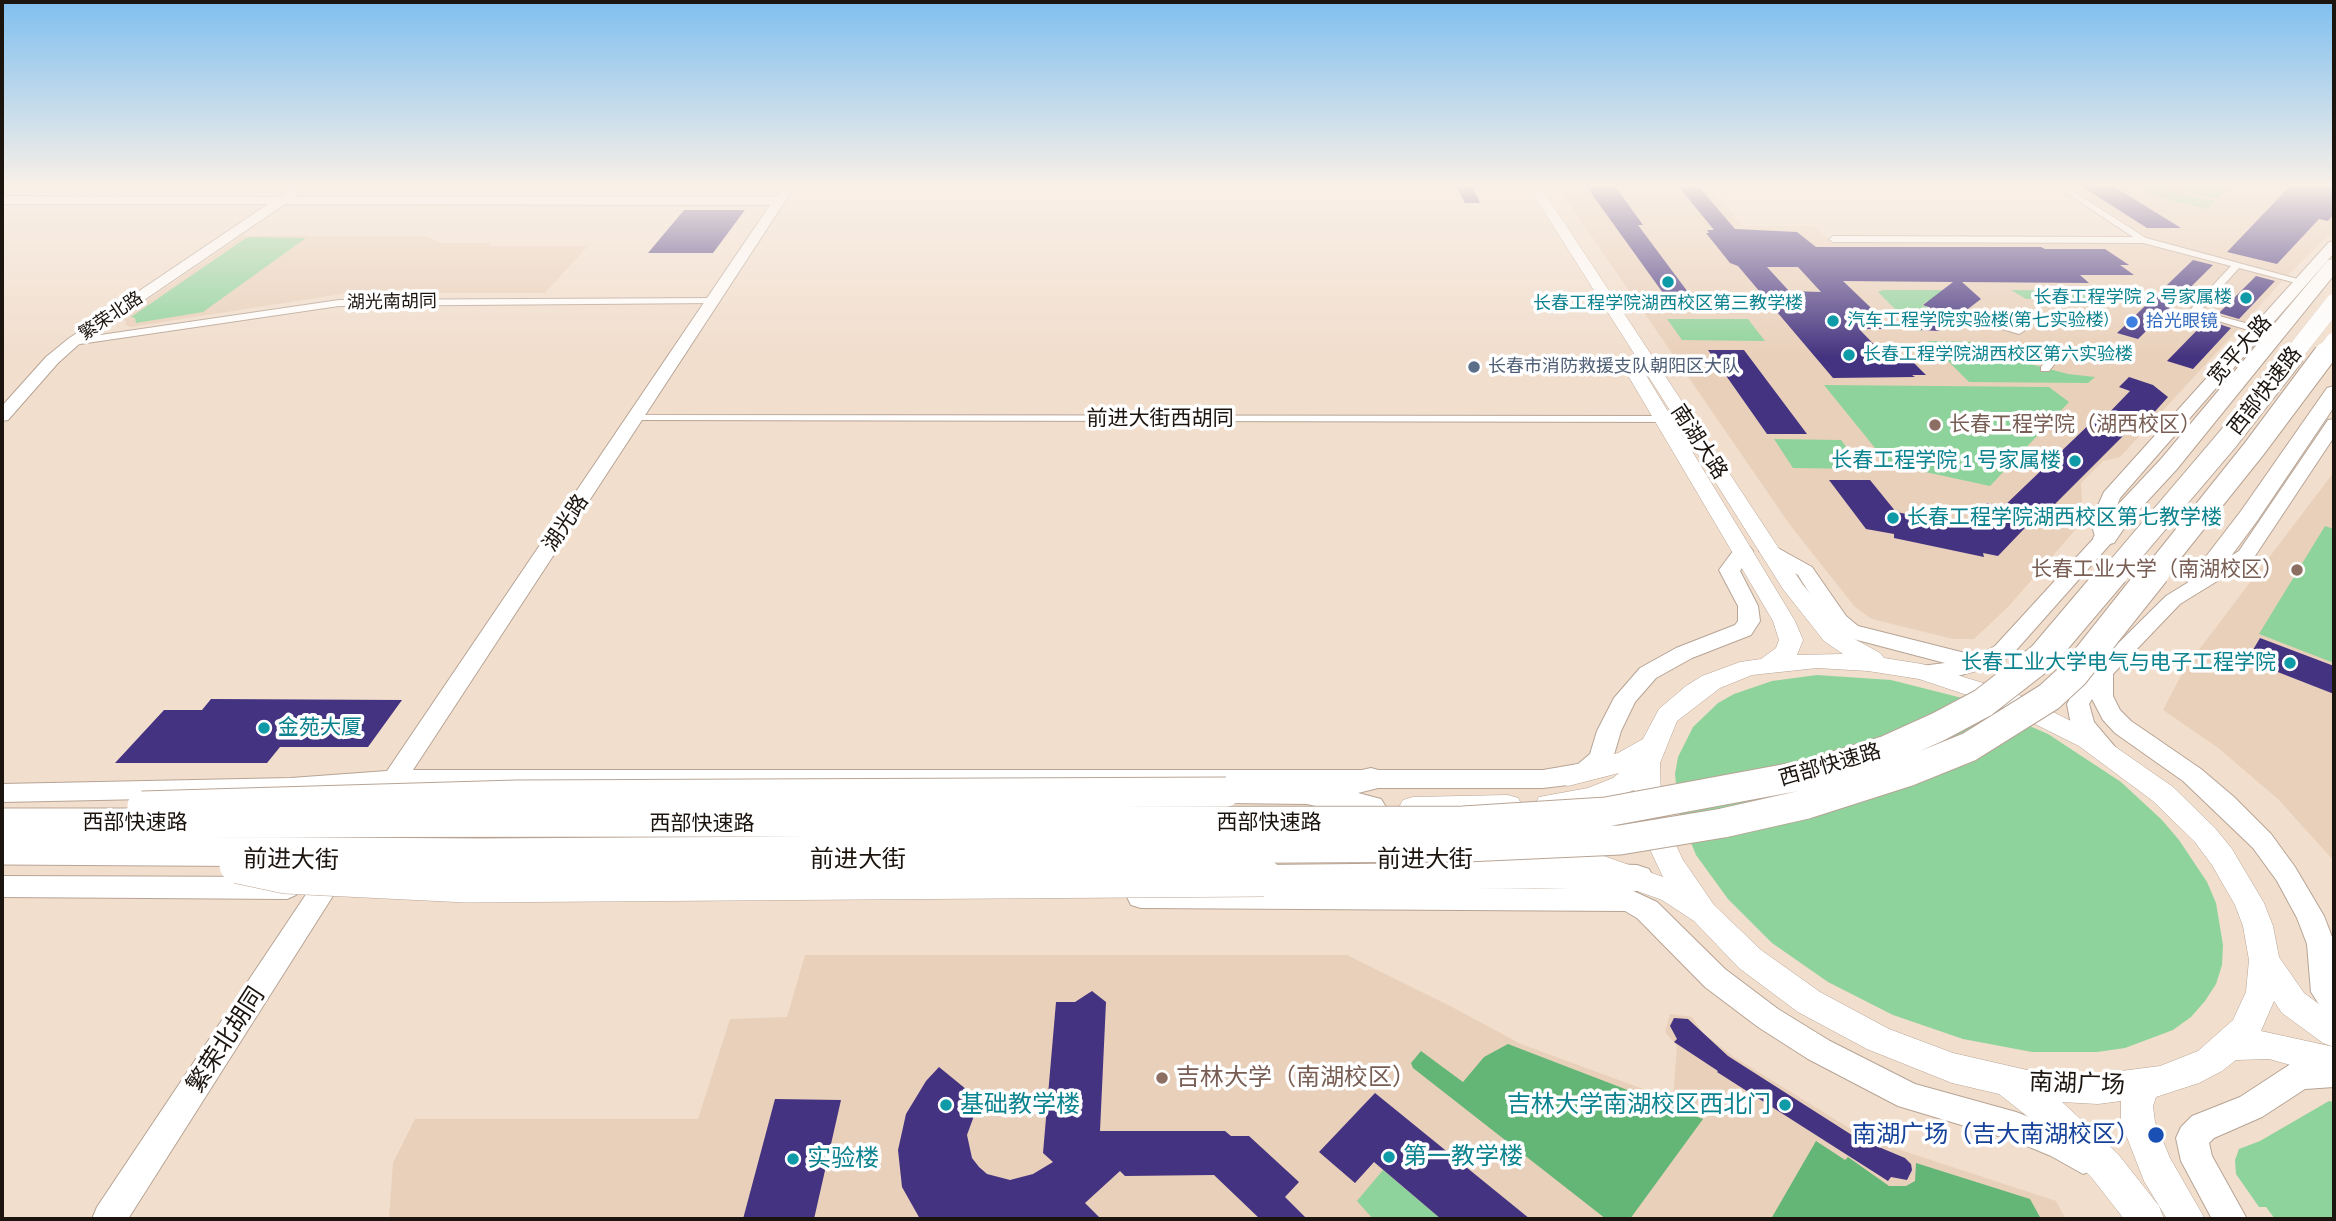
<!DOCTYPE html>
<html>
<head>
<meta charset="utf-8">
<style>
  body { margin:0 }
  #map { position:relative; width:2336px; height:1221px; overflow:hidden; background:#f1decd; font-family:Raleway,sans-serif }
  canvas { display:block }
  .frame { position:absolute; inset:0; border:4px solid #1b140f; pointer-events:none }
</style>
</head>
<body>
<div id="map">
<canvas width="2336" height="1221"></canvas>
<div class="frame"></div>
</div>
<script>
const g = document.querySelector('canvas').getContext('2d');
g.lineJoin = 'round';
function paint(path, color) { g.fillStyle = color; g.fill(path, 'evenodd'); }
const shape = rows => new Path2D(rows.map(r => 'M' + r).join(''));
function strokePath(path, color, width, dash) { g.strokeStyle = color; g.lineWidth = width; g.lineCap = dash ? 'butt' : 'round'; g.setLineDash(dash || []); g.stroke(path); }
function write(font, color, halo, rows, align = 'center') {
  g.font = font + ' Raleway,"Noto Sans SC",sans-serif'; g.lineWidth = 7; g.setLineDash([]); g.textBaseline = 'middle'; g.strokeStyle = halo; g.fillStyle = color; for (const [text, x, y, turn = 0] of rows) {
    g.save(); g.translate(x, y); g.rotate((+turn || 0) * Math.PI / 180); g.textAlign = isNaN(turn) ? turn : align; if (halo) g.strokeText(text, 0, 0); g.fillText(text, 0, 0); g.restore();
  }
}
const built = shape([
  [1557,186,1708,186,1744,226,1814,226,1832,243,2141,244,2145,235,2068,186,2334,186,2334,230,2288,275,2120,457,2103,461,2081,483,2083,521,2009,606,1974,639,1953,639,1872,619,1855,607,1790,525],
  [243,235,426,236,441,243,491,243,488,246,588,246,545,293,348,293,131,327,125,325,126,321,118,320],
  [2334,472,2334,861,2278,799,2217,747,2163,710,2185,668],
  [805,955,1347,955,1452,1007,1521,1044,1673,1100,1677,1046,1665,1032,1670,1014,1692,1017,1703,1033,1734,1057,1867,1139,2056,1201,2066,1219,389,1219,393,1163,415,1119,698,1119,730,1019,787,1017]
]);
const green = shape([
  [2146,186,2151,186,2216,201,2207,209,2156,197,2141,189],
  [2160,186,2233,186,2217,199],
  [252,237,306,238,203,312,136,323,135,318,131,317,246,238],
  [1883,290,1954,290,1936,304,1927,301,1922,305,1930,308,1912,321,1922,331,1917,331,1878,292],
  [2011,290,2103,291,2110,295,2105,299,2026,299],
  [1667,319,1748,319,1765,341,1682,340],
  [1928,341,1989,342,2023,362,2068,374,2095,377,2088,383,1969,382],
  [1824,385,2049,387,2069,402,1990,486,1888,464],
  [1774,439,1841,440,1863,469,1793,468],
  [2325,526,2334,529,2334,663,2259,634],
  [1817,675,1891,680,1970,700,2048,734,2121,782,2162,820,2179,840,2207,882,2216,903,2223,945,2222,965,2216,984,2205,1001,2191,1017,2173,1030,2125,1048,2097,1052,2032,1052,1963,1039,1893,1015,1828,982,1772,943,1728,899,1696,855,1679,813,1675,774,1678,757,1693,727,1718,703,1734,694,1772,681],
  [2329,1101,2334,1102,2334,1219,2275,1219,2266,1207,2259,1207,2236,1174,2235,1160,2239,1149,2260,1141],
  [1383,1170,1441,1219,1373,1219,1357,1201]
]);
const forest = shape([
  [1508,1044,1703,1119,1630,1219,1606,1219,1413,1068,1411,1063,1421,1051,1463,1082,1484,1057],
  [1816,1141,1845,1160,1848,1157,1889,1186,1906,1186,1915,1181,1916,1163,2030,1199,2041,1219,1771,1219]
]);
const building = shape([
  [1456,186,1472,186,1480,203,1465,203],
  [1586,186,1615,186,1643,225,1638,225,1702,311,1676,311],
  [2081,186,2113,186,2181,228,2147,228],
  [2290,186,2334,186,2334,214,2328,221,2319,219,2277,264,2227,252],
  [1679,187,1699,187,1735,229,1797,232,1816,247,2041,247,2045,249,2105,249,2129,265,2120,265,2134,275,2080,275,2089,283,1962,282,1981,299,1939,331,1903,329,1931,308,1923,305,1953,282,1843,281,1893,329,1859,329,1891,362,1913,362,1926,375,1912,375,1915,377,1833,378,1738,266,1730,263,1706,233,1709,233,1707,230,1714,230],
  [1767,267,1798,267,1821,292,1789,291],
  [684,210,745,210,713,253,648,253],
  [2193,260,2213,265,2138,339,2117,333],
  [2256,276,2275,281,2239,319,2219,313],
  [2207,320,2231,328,2193,369,2167,361],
  [1708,350,1744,350,1807,434,1767,434],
  [2129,377,2153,385,2168,397,2141,427,2134,425,2052,507,2047,505,1998,556,1983,553,1984,557,1894,538,1894,534,1866,529,1829,480,1870,480,1896,512,1964,525,1987,503,2002,508,2097,417,2103,419,2130,391,2119,387],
  [2260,638,2334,666,2334,694,2247,660],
  [211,699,402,700,368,747,280,747,267,763,115,763,164,710,202,710],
  [1092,991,1106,1002,1100,1131,1225,1131,1231,1136,1249,1136,1299,1182,1285,1197,1307,1219,1260,1219,1214,1175,1125,1176,1120,1171,1085,1203,1101,1219,920,1219,902,1187,898,1150,906,1114,926,1081,939,1067,983,1103,975,1113,967,1135,972,1158,979,1167,987,1174,1010,1180,1033,1174,1053,1162,1043,1153,1056,1002,1075,1002],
  [1674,1018,1688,1019,1728,1056,1855,1137,1905,1158,1911,1164,1912,1170,1907,1180,1891,1177,1888,1181,1717,1072,1718,1071,1674,1042,1677,1039,1670,1026],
  [1375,1093,1530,1219,1441,1219,1374,1162,1355,1183,1319,1152],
  [775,1099,841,1100,814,1219,743,1219]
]);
const street = shape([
  [2056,186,2065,186,2146,238,2305,281,2300,284,2239,268,2200,311,2249,324,2249,328,2245,329,2188,312,2231,266,2143,243,1833,242,1829,239,1833,236,2133,237,2056,186],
  [714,298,719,301,717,303,339,306,73,345,68,342,73,339,339,300,714,298],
  [1993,320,2023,329,2024,331,2019,334,1989,325,1989,321,1993,320],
  [2053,356,2057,357,2057,361,2049,371,2041,371,2041,367,2049,357,2053,356],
  [637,415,1684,416,1690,419,1684,422,633,420,633,416,637,415]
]);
const secondary = shape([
  [296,186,309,186,295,197,775,197,783,186,795,186,413,770,1543,770,1578,764,1590,754,1597,731,1614,698,1640,668,1676,648,1735,625,1738,621,1738,606,1719,570,1736,547,1750,547,1753,551,1740,571,1758,606,1760,621,1751,635,1692,658,1656,678,1635,702,1621,731,1613,758,1596,776,1568,785,1543,788,401,788,398,793,389,796,380,793,378,789,291,796,2,802,2,784,291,778,387,771,770,205,285,204,78,345,58,363,8,420,2,421,2,406,46,357,68,339,268,204,2,204,2,196,279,197,296,186],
  [2334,241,2334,253,2120,498,2111,521,2115,538,2112,542,2011,656,1993,666,1954,677,1922,679,1914,677,1911,672,1914,667,1945,663,1842,636,1830,626,1798,575,1759,551,1762,547,1776,547,1812,567,1846,616,1858,626,1977,656,1995,646,2095,537,2091,521,2104,492,2329,242,2334,241],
  [2334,419,2334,437,2253,559,2180,604,2113,674,2113,696,2120,710,2131,721,2201,769,2234,797,2271,834,2295,867,2324,916,2334,942,2334,1016,2324,1012,2311,992,2307,944,2297,918,2277,881,2253,848,2183,781,2115,733,2103,720,2092,699,2089,704,2094,722,2116,748,2112,754,2104,756,2096,754,2071,725,2067,704,2077,684,2166,596,2239,551,2328,420,2334,419],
  [334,863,343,866,347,873,343,880,128,1219,92,1219,97,1207,325,866,334,863],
  [2,876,287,877,296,881,300,888,296,895,287,899,2,897,2,876],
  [1141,886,1629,889,1657,902,1725,969,1778,1009,1830,1041,1915,1084,2016,1112,2073,1134,2094,1148,2099,1159,2094,1170,2083,1174,2051,1156,2015,1141,1898,1106,1808,1059,1758,1027,1705,987,1637,918,1625,911,1141,908,1131,905,1127,897,1131,889,1141,886],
  [2334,1059,2334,1087,2305,1089,2262,1117,2214,1138,2209,1143,2212,1156,2247,1219,2212,1219,2181,1161,2176,1138,2181,1127,2192,1116,2240,1097,2289,1065,2300,1061,2334,1059]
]);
const primary = shape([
  [1528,186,1540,186,1803,585,1840,631,1880,653,1884,658,1922,664,2015,693,2097,734,2173,787,2215,828,2232,849,2264,903,2273,926,2279,957,2304,993,2334,1015,2334,1047,2323,1043,2282,1013,2274,1001,2261,1031,2334,1047,2334,1077,2269,1059,2236,1060,2222,1071,2199,1083,2156,1097,2153,1106,2155,1122,2170,1158,2205,1219,2167,1219,2144,1181,2121,1122,2121,1101,2098,1104,2062,1102,2118,1154,2159,1206,2164,1219,2124,1219,2092,1178,2046,1131,1999,1094,1952,1083,1867,1049,1798,1012,1739,968,1694,921,1662,900,1599,877,1555,871,1464,871,1454,868,1450,860,1454,852,1464,849,1555,849,1601,855,1663,877,1637,822,1634,790,1591,807,1549,814,1539,811,1535,804,1539,797,1588,788,1613,778,1619,773,1568,786,1559,783,1555,776,1559,769,1618,753,1643,739,1659,709,1686,686,1702,676,1740,662,1761,659,1776,648,1779,640,1773,621,1620,362,1623,358,1629,357,1638,362,1795,621,1803,640,1797,655,1843,654,1824,641,1783,589,1528,186],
  [1817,668,1868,671,1919,679,1997,705,2079,746,2153,801,2195,842,2212,865,2235,905,2243,926,2249,960,2246,992,2233,1020,2198,1051,2160,1066,2098,1074,2027,1070,1953,1053,1889,1029,1820,992,1761,950,1714,905,1683,860,1665,822,1661,801,1660,763,1677,721,1720,688,1752,675,1817,668],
  [1508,795,1518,798,1522,805,1518,812,1508,815,1413,817,1403,814,1399,807,1403,800,1413,797,1508,795]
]);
const highway = shape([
  [2334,259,2334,275,2177,469,2129,521,2114,543,2105,545,2096,543,2093,538,2112,511,2161,459,2328,260,2334,259],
  [2334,386,2334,407,2257,521,2209,586,2200,589,2191,586,2187,581,2191,576,2241,511,2327,388,2334,386],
  [1371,768,1382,771,1386,779,1382,787,1358,793,1381,799,1386,807,1381,815,1370,819,1307,804,1226,803,1215,800,1210,792,1215,784,1226,781,1307,782,1371,768],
  [1535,862,1637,865,1649,869,1654,878,1649,887,1637,891,1535,888,1264,891,1252,887,1247,878,1252,869,1264,865,1535,862]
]);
const highwayBridgeFar3 = shape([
  [2293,355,2334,303],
  [2324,355,2334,342]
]);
const highwayBridgeFar2 = shape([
  [2113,574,2227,440,2294,354],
  [2154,574,2254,449,2325,354]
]);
const highwayBridgeFar1 = shape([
  [142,806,516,795,1226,792],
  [2,823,1463,821,1606,812,1805,775,1887,750,1938,727,1983,703,2042,657,2114,572],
  [2,850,480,853,1466,847,1620,840,1723,823,1807,804,1907,772,1969,747,2049,697,2074,674,2155,572]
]);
const highwayBridge = shape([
  [238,865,285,875,467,884,1264,878]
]);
const markers = [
  [1668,282,7,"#0f9aa8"],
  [2246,298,7,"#0f9aa8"],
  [1833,321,7,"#0f9aa8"],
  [2132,322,7,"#3f7fe0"],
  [1849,355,7,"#0f9aa8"],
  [1474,367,7,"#5c6f8a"],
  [1935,425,7,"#8d6e63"],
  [2075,461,7,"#0f9aa8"],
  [1893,518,7,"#0f9aa8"],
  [2297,570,7,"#8d6e63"],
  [2290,663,7,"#0f9aa8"],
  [264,728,7,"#0f9aa8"],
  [1162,1078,7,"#8d6e63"],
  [946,1105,7,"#0f9aa8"],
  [1785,1105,7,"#0f9aa8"],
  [2156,1135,9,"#1a4fb4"],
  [1389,1157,7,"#0f9aa8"],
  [793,1159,7,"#0f9aa8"]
];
const farCulturenames = [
  ["长春工程学院 2 号家属楼",2232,298,"right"],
  ["长春工程学院湖西校区第三教学楼",1668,304,"center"],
  ["汽车工程学院实验楼(第七实验楼)",1847,321],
  ["长春工程学院湖西校区第六实验楼",1863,355]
];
const farStreetnames = [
  ["湖光南胡同",392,302,-1],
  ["繁荣北路",111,316,-34]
];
const farShopnames = [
  ["拾光眼镜",2146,322]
];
const farServicenames = [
  ["长春市消防救援支队朝阳区大队",1488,367]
];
const streetNames = [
  ["宽平大路",2240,350,-49],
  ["西部快速路",2265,391,-52],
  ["前进大街西胡同",1160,419],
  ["南湖大路",1699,442,57],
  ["湖光路",566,523,-56],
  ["西部快速路",1830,765,-16],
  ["西部快速路",135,823],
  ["西部快速路",1269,823],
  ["西部快速路",702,824]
];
const educationNames = [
  ["长春工程学院（湖西校区）",1949,425],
  ["长春工业大学（南湖校区）",2283,570,"right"]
];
const cultureNames = [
  ["长春工程学院 1 号家属楼",2061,461],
  ["长春工程学院湖西校区第七教学楼",1907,518,"left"],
  ["长春工业大学电气与电子工程学院",2276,663],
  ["金苑大厦",278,728,"left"]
];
const nearStreetnames = [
  ["前进大街",291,860,1],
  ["前进大街",858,860],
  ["前进大街",1425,860],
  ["繁荣北胡同",226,1040,-57],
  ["南湖广场",2077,1084,2]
];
const nearEducationnames = [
  ["吉林大学（南湖校区）",1176,1078]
];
const nearCulturenames = [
  ["基础教学楼",960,1105],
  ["吉林大学南湖校区西北门",1771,1105,"right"],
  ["第一教学楼",1403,1157],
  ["实验楼",807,1159]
];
const nearTransitnames = [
  ["南湖广场（吉大南湖校区）",2140,1135]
];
paint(built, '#e9d0ba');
paint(green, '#8fd39c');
paint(forest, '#63b675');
paint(building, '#443380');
strokePath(street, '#b7a495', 2);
strokePath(secondary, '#b7a495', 2);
strokePath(primary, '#b7a495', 1);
strokePath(highway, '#b7a495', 2);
paint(street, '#fff');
paint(secondary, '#fff');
paint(primary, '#fff');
paint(highway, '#fff');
strokePath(highwayBridgeFar3, '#b7a495', 18, []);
strokePath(highwayBridgeFar2, '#b7a495', 24, []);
strokePath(highwayBridgeFar1, '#b7a495', 31, []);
strokePath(highwayBridge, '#b7a495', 38, []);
strokePath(highwayBridgeFar3, '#fff', 18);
strokePath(highwayBridgeFar2, '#fff', 22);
strokePath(highwayBridgeFar1, '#fff', 29);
strokePath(highwayBridge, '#fff', 37);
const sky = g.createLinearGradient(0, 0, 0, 357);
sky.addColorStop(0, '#7fbff0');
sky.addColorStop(0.52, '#f9f0e8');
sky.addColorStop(1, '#f9f0e800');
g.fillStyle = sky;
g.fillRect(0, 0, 2336, 357);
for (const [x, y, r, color] of markers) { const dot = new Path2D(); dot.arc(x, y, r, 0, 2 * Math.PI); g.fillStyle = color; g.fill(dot); strokePath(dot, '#fff', 2.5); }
write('18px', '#0d838f', '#fff', farCulturenames, 'left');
write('18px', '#1b140f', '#fff', farStreetnames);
write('18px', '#366cbe', '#fff', farShopnames, 'left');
write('18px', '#4e5e75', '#fff', farServicenames, 'left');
write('21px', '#1b140f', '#fff', streetNames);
write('21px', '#785e54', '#fff', educationNames, 'left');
write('21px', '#0d838f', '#fff', cultureNames, 'right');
write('24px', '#1b140f', '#fff', nearStreetnames);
write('24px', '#785e54', '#fff', nearEducationnames, 'left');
write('24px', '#0d838f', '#fff', nearCulturenames, 'left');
write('24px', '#164399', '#fff', nearTransitnames, 'right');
</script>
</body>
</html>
